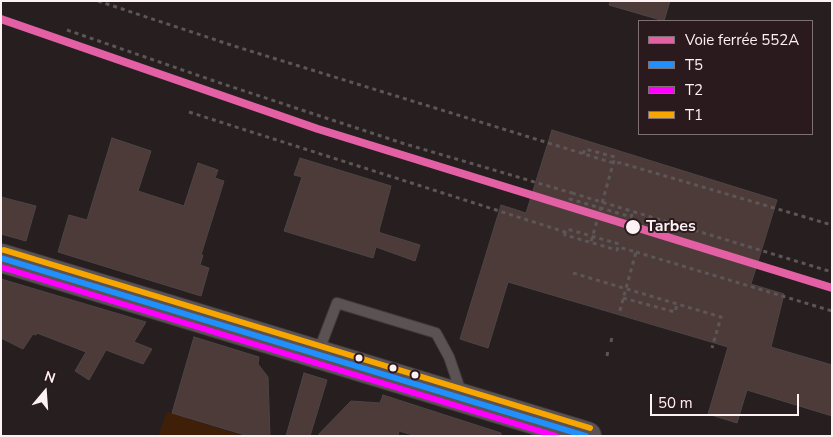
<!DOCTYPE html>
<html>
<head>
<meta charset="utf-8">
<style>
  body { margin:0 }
  #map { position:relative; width:833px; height:437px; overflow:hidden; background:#261e1f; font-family:"Nunito Sans",sans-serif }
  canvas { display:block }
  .frame { position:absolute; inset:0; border:2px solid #fdf1f3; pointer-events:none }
  .legend { position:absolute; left:638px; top:20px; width:175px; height:115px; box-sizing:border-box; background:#2a1a1d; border:1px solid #7e7073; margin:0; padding:6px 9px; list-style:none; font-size:15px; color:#fdf1f3 }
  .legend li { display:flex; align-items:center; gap:10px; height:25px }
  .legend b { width:25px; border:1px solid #7e7073 }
  .north { position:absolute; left:20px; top:367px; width:50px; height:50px; -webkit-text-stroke:4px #2a1a1d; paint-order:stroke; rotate:18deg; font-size:14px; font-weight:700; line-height:20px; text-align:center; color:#fdf1f3 }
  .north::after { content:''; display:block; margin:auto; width:18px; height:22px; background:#fdf1f3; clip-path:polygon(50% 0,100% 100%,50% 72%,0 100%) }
  .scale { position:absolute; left:650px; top:394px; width:149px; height:22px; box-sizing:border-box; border:2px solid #fdf1f3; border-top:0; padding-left:6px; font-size:15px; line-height:18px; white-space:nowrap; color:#fdf1f3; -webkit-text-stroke:4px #2a1a1d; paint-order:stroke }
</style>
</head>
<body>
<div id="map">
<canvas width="833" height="437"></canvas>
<div class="frame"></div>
<ul class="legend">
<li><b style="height:6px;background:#e460a4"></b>Voie ferrée 552A</li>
<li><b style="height:6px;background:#2090ff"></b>T5</li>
<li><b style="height:6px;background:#f0f"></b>T2</li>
<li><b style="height:6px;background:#f7a600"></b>T1</li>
</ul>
<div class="north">N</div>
<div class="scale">50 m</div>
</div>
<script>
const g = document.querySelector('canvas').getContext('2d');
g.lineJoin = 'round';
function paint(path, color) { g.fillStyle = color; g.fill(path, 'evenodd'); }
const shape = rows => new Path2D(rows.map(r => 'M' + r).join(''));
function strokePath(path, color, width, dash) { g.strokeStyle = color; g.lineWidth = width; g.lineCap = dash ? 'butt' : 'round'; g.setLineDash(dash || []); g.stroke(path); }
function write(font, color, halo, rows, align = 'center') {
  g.font = font + ' "Nunito Sans",sans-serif'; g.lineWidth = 4; g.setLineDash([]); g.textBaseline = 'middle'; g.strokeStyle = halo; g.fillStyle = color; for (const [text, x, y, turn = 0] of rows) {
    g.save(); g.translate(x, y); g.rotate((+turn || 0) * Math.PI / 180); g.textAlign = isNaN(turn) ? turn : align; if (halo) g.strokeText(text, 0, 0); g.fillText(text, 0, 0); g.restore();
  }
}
const green = shape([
  [167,412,172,413,243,436,158,436]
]);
const building = shape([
  [610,1,670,1,664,21,609,5,610,1],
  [552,130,777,200,751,284,784,294,771,347,832,365,832,416,747,390,737,423,708,414,728,347,508,282,488,348,460,339,501,205,526,213,552,130],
  [112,138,151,151,138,191,184,206,198,163,218,170,215,178,224,181,201,255,203,255,200,265,209,268,201,296,58,252,69,215,87,220,112,138],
  [300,158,391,186,379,231,381,233,420,245,415,261,376,247,373,258,284,231,302,177,294,175,300,158],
  [1,197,36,206,26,241,1,234,1,197],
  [1,279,146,322,134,342,152,349,143,364,106,350,89,380,75,371,86,352,37,333,36,335,33,334,23,349,1,338,1,279],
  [194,337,259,357,258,364,268,377,270,436,248,436,172,413,194,337],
  [304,373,327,380,310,436,286,436,304,373],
  [383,395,501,433,501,436,416,436,399,431,398,436,317,436,351,401,380,403,383,395]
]);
const path = shape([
  [98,1,234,46,610,162,621,163,832,225],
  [67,30,223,84,402,143,572,193,570,199,631,217,633,211],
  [189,112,565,232,567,229,619,244,618,247],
  [583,154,585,149,615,157,591,242],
  [572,193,832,272],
  [565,232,565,235,617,250,618,247,636,252,619,314],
  [636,252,832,311],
  [573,273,721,317,712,348],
  [623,298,675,312,677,304],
  [611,342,612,337],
  [607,356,608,350]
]);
const service = shape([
  [318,353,337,303,436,333,449,357,462,395]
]);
const secondary = shape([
  [1,258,587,436]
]);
const bus1 = shape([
  [1,258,586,436]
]);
const bus2 = shape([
  [1,267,556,436]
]);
const bus3 = shape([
  [4,250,590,428]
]);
const rail1 = shape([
  [1,19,318,129,832,288]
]);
const markers = [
  [633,227,8,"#fdf1f3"],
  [359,358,4.5,"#fdf1f3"],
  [393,368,4.5,"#fdf1f3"],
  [415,375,4.5,"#fdf1f3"]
];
const stopNames = [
  ["Tarbes",646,227]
];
paint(green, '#3f1f08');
paint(building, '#4d3b3a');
strokePath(building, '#4d4545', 1);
strokePath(service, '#423a3b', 12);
strokePath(secondary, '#423a3b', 30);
strokePath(path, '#5c5657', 3, [4, 4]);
strokePath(service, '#5a5253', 10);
strokePath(secondary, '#5a5253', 28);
strokePath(bus1, '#2090ff', 6);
strokePath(bus2, '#f0f', 6);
strokePath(bus3, '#f7a600', 6);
strokePath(rail1, '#e460a4', 8);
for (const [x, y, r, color] of markers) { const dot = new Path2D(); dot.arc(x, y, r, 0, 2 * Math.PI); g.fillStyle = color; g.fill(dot); strokePath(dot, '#2a1a1d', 2); }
write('bold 16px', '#fdf1f3', '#2a1a1d', stopNames, 'left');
</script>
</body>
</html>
